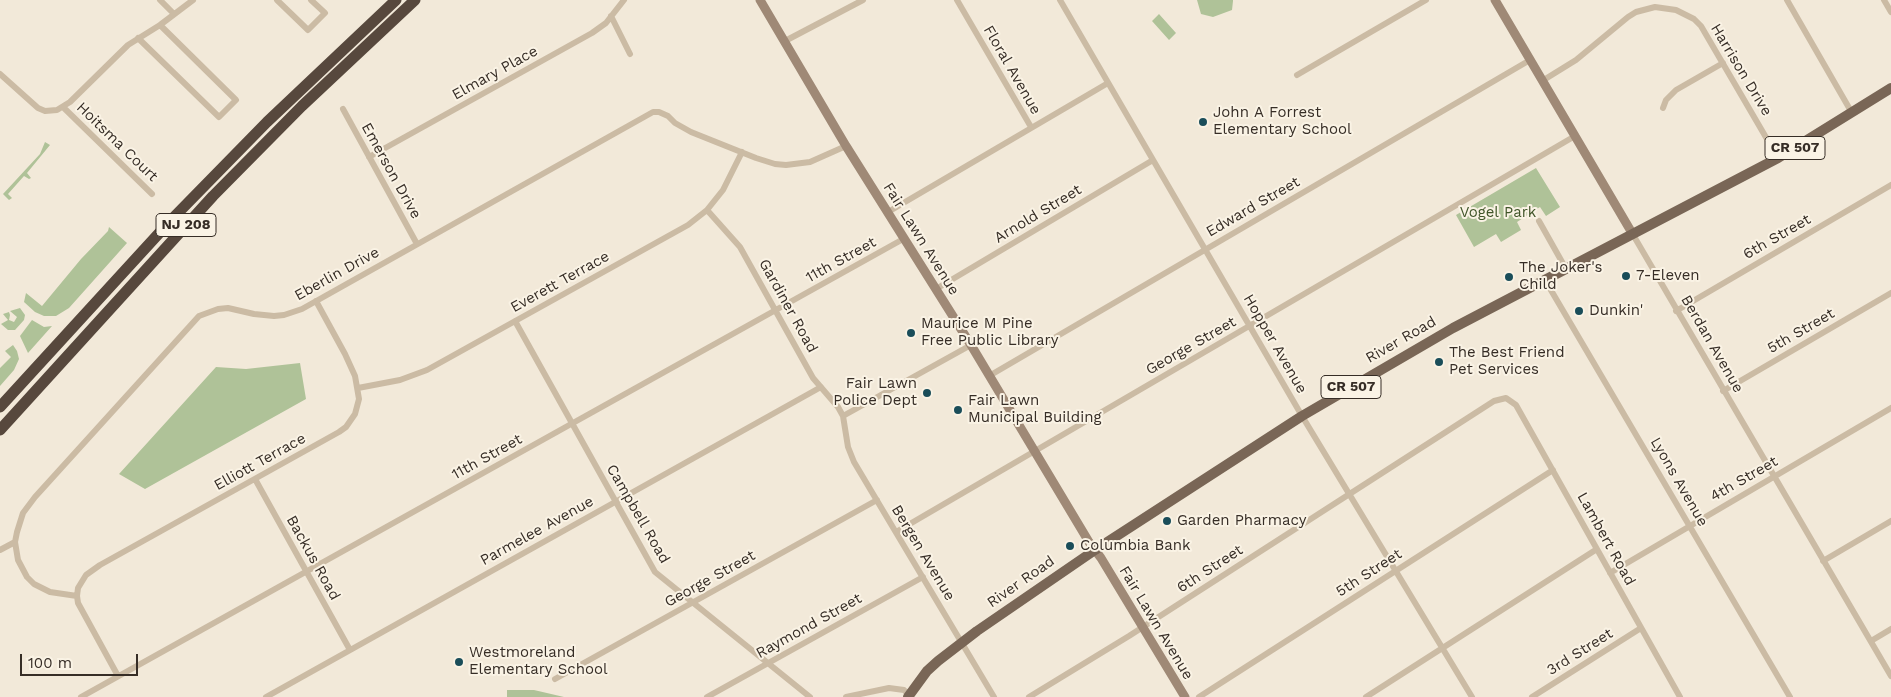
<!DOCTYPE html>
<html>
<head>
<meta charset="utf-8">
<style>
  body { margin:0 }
  #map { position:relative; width:1891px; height:697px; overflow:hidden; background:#f2e9d9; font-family:"Work Sans",sans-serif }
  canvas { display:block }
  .scale { position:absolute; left:20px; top:654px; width:118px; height:22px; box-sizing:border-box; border:2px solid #362d26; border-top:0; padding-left:6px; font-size:15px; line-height:18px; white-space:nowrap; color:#362d26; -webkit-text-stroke:4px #faf3e5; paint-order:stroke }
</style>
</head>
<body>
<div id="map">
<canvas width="1891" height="697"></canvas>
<div class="scale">100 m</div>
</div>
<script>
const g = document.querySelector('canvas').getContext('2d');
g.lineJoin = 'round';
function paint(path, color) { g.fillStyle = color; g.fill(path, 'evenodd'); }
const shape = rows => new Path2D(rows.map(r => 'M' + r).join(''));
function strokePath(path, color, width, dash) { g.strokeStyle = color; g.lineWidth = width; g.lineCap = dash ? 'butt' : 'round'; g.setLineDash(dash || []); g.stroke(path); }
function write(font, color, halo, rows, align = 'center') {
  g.font = font + ' "Work Sans",sans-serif'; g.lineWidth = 4; g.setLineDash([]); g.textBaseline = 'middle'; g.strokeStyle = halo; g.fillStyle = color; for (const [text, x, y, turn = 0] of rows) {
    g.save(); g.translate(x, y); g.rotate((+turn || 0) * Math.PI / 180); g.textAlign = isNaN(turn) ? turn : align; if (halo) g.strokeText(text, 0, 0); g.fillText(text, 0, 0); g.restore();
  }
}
const green = shape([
  [1197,0,1233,0,1233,1,1232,10,1213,17,1201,14],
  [1159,14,1176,33,1169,40,1152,21],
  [45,142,50,145,27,173,31,178,29,179,24,176,8,194,12,198,9,200,3,194,40,154],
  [1536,168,1560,207,1546,216,1540,207,1517,222,1521,230,1501,242,1496,234,1474,247,1456,215],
  [109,227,127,243,69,308,56,316,44,316,35,312,24,302,26,293,42,306,81,259,108,231],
  [20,308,25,315,24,320,15,330,8,330,1,324,8,320,3,314,9,312,10,315,9,320,14,322,17,317,10,311],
  [32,320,44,327,52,326,28,353,20,336],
  [13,345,17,351,19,359,14,370,0,386,0,368,11,357,5,351],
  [300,363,306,399,145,489,119,474,216,367,246,369],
  [507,690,534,690,564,697,507,697]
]);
const street = shape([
  [160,0,174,14],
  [277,0,308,30,325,13,311,0],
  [957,0,1031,127],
  [1060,0,1302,416,1472,697],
  [1787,0,1852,113],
  [1884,0,1891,12],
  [611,16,630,54],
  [138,38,219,117,236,100,160,25],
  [785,41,863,0],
  [0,74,38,108,45,111,57,110,70,102,128,45,160,25,193,0],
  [1297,75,1426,0],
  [1542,81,1576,60,1628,17,1636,12,1655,7,1676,10,1694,19,1701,26,1778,158],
  [64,108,152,194],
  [1663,108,1666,100,1676,90,1723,63],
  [343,109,417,244],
  [369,157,592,33,606,23,624,0],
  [707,210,740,247,813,378,838,407,843,416,848,447,854,462,994,697],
  [888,212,1108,83],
  [1539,221,1566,269],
  [1632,233,1891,676],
  [1545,280,1790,697],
  [936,289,1153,160],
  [1676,311,1891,185],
  [515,321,655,572,810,697],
  [989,376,1530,60],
  [358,388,400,380,427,370,688,225,707,210,723,190,742,152],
  [1723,391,1891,293],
  [843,416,971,345],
  [255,479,350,650],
  [896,532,1575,136],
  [0,550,15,542],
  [1823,561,1891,521],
  [1610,573,1891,408],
  [77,596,50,592,34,584,27,577,18,560,15,542,17,532,23,513,35,497,199,316,218,309,228,308,254,314,274,316,284,315,302,309,653,112,659,112,668,116,675,123,691,132,756,158,775,164,786,165,810,162,846,146],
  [1871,641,1891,629],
  [118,676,78,603,77,596,78,588,86,575,100,565,339,432,346,427,355,414,359,399,355,376,345,354,316,301],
  [555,679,877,500],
  [81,697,905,238],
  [266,697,821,387],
  [707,697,923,577],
  [846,697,889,688,904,690,909,695],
  [1029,697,1129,636,1494,401,1506,398,1516,405,1680,697],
  [1199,697,1553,470],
  [1366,697,1597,549],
  [1532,697,1641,628]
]);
const secondary = shape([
  [760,0,846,146,971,345,1089,542,1101,558,1185,697],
  [1495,0,1632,233]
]);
const primary = shape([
  [908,697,927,671,938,661,977,631,1095,550,1302,416,1453,328,1778,158,1891,88]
]);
const highway = shape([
  [0,407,173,218,267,122,396,0],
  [0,430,213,196,302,106,415,0]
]);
const markers = [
  [1203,122,5,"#1a4d59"],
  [1626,276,5,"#1a4d59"],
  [1509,277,5,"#1a4d59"],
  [1579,311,5,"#1a4d59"],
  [911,333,5,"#1a4d59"],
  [1439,362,5,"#1a4d59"],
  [927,393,5,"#1a4d59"],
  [958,410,5,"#1a4d59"],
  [1167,521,5,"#1a4d59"],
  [1070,546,5,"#1a4d59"],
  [459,662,5,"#1a4d59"]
];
const shields = [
  [1795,148,60],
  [186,225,60],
  [1351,387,60]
];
const shieldNames = [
  ["CR 507",1795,148],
  ["NJ 208",186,225],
  ["CR 507",1351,387]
];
const streetNames = [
  ["Floral Avenue",1012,70,60],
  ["Harrison Drive",1741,70,59],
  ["Elmary Place",495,73,-29],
  ["Hoitsma Court",117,142,44],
  ["Emerson Drive",391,171,61],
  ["Edward Street",1253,207,-30],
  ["Arnold Street",1038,214,-31],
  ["6th Street",1777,237,-30],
  ["Fair Lawn Avenue",921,239,58],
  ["11th Street",841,260,-29],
  ["Eberlin Drive",337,274,-29],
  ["Everett Terrace",560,282,-29],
  ["Gardiner Road",788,306,61],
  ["5th Street",1801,331,-30],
  ["River Road",1401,340,-30],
  ["Hopper Avenue",1275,344,60],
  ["Berdan Avenue",1712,344,60],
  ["George Street",1191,346,-30],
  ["11th Street",487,457,-29],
  ["Elliott Terrace",260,462,-29],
  ["4th Street",1744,479,-30],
  ["Lyons Avenue",1679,482,60],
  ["Campbell Road",638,514,60],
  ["Parmelee Avenue",537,531,-29],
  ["Lambert Road",1606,539,61],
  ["Bergen Avenue",923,553,59],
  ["Backus Road",313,558,61],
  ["6th Street",1210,569,-33],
  ["5th Street",1369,573,-33],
  ["George Street",710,579,-29],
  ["River Road",1021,582,-35],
  ["Fair Lawn Avenue",1156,623,59],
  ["Raymond Street",809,626,-29],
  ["3rd Street",1580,652,-32]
];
const poiNames = [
  ["John A Forrest",1213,113],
  ["Elementary School",1213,130],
  ["The Joker's",1519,268],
  ["Child",1519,285],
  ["7-Eleven",1636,276],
  ["Dunkin'",1589,311],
  ["Maurice M Pine",921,324],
  ["Free Public Library",921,341],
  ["The Best Friend",1449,353],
  ["Pet Services",1449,370],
  ["Fair Lawn",917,384,"right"],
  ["Police Dept",917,401,"right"],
  ["Fair Lawn",968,401],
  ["Municipal Building",968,418],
  ["Garden Pharmacy",1177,521],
  ["Columbia Bank",1080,546],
  ["Westmoreland",469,653],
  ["Elementary School",469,670]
];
const parkNames = [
  ["Vogel Park",1498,213]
];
paint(green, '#afc298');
strokePath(street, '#cbbba4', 6);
strokePath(secondary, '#9f8976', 9);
strokePath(primary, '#796656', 10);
strokePath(highway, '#57483d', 11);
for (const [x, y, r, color] of markers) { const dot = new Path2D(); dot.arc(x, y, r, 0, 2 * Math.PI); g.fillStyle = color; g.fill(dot); strokePath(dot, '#faf3e5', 2); }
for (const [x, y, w] of shields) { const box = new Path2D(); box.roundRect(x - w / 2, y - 11.5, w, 23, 4); g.fillStyle = '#faf3e5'; g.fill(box); strokePath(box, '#362d26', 1); }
write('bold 14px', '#362d26', null, shieldNames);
write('15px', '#362d26', '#faf3e5', streetNames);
write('15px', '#362d26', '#faf3e5', poiNames, 'left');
write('15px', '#405529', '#faf3e5', parkNames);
</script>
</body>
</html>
